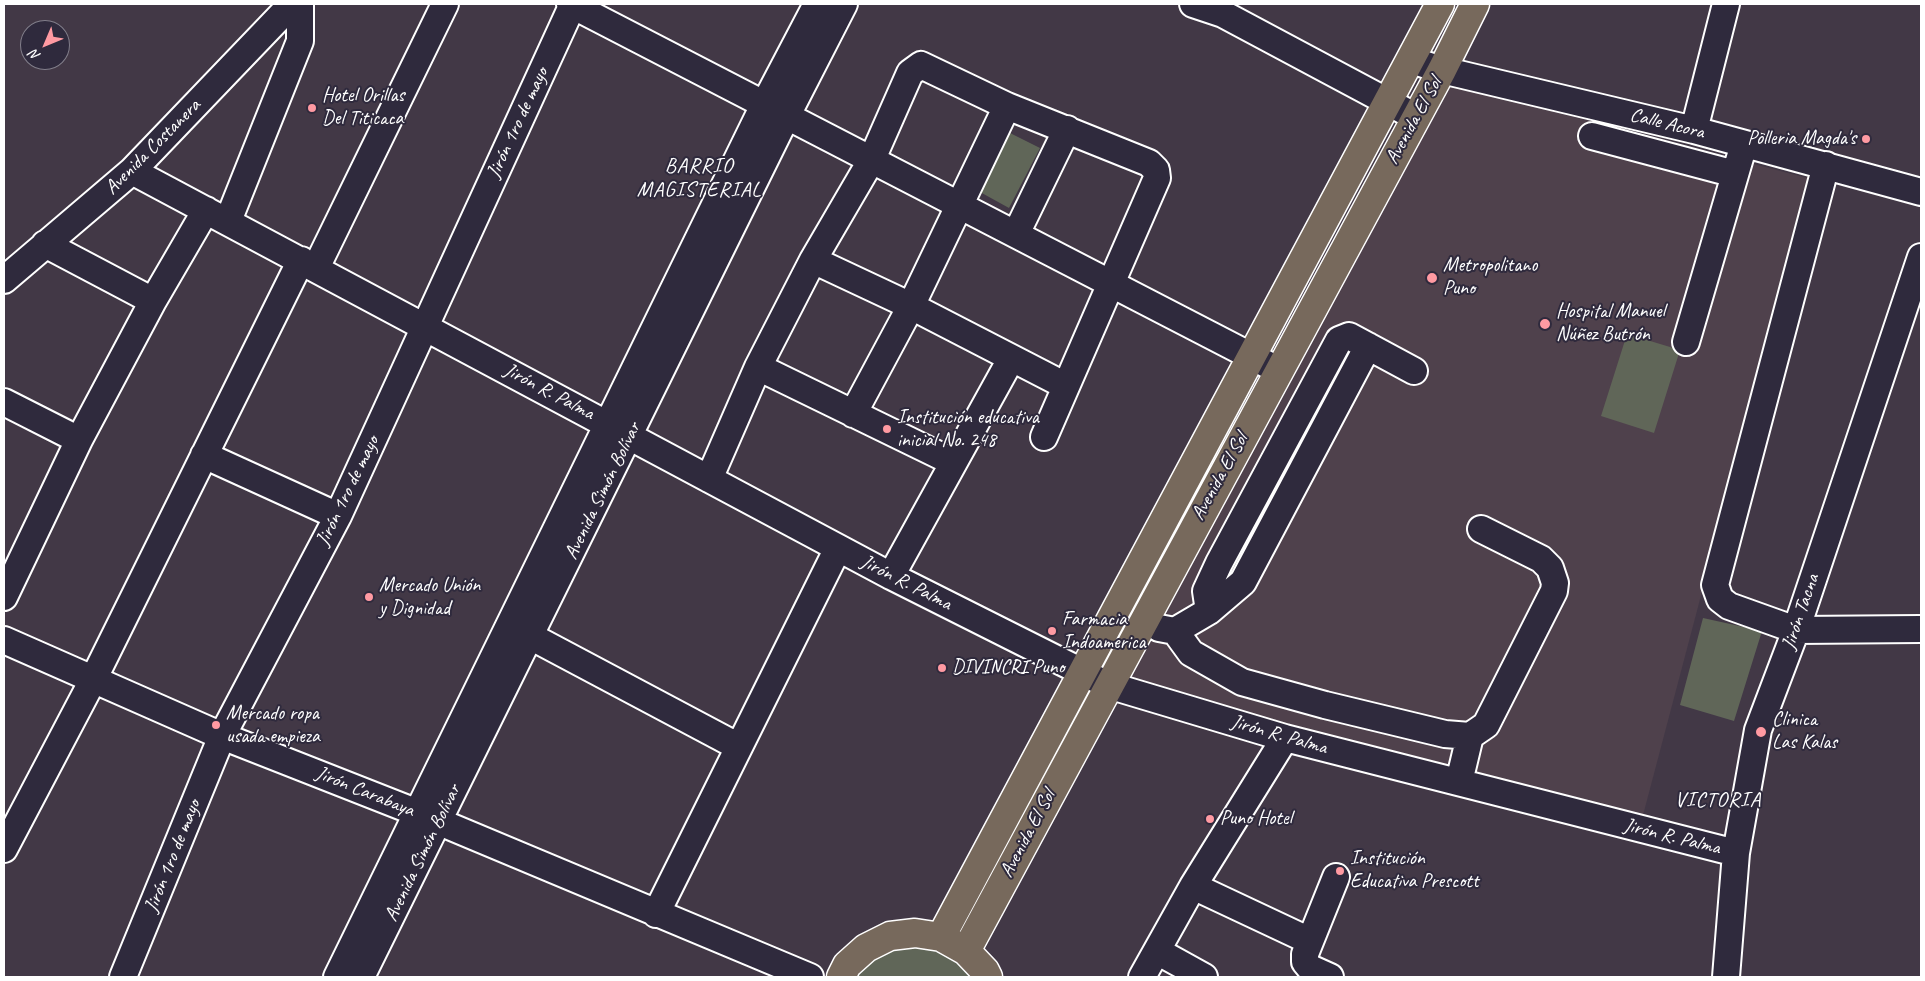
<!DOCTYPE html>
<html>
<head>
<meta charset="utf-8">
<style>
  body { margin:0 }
  #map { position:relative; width:1925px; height:981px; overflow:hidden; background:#423846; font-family:Caveat,sans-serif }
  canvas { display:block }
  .frame { position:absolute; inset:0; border:5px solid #fff; pointer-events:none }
  .north { position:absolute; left:20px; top:20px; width:50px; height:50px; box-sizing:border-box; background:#2f2a3d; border:1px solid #827f8b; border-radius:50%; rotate:225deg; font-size:14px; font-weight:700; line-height:20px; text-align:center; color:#fff }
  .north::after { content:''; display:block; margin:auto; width:18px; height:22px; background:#ff9aa2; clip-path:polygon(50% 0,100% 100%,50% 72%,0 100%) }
</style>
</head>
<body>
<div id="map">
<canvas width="1925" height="981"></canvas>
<div class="frame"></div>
<div class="north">N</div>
</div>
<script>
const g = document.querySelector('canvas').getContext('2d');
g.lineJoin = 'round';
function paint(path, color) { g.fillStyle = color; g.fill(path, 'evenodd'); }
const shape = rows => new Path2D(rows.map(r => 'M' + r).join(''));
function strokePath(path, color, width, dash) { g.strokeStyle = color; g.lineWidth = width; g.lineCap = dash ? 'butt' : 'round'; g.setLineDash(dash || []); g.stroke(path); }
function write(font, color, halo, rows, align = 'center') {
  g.font = font + ' Caveat,sans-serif'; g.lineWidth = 4; g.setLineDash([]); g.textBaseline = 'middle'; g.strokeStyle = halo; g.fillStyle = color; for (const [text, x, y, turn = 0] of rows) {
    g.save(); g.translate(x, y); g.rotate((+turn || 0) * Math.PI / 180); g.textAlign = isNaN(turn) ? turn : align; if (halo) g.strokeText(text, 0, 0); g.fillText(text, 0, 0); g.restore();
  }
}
const built = shape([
  [1452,85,1811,179,1642,819,1432,765,1128,681,1445,87]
]);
const green = shape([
  [1010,133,1040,148,1009,208,980,192],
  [1627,334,1680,350,1654,433,1601,416],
  [1703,618,1762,631,1734,721,1680,705],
  [908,942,958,955,978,977,850,977,860,965]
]);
const minor = shape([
  [570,4,1278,370],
  [1193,4,1223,14,1416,117],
  [1411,60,1442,70,1694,130,1921,192],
  [1694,130,1726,4],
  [1592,136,1735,174],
  [1826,165,1715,585,1720,599,1729,606,1796,630,1921,629],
  [132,171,891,576,1108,685,1285,738,1736,853],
  [228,221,300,41,300,4],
  [1016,234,1067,129],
  [45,244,153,301],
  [813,260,911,306,1066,386],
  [316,268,445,4],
  [4,280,132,171,292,4],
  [1686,342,1744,144],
  [758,367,953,462],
  [4,402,79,440],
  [853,414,911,306,1007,106],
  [204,455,338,516],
  [709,479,758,367,813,260,872,159,910,73,921,65,1007,106,1149,163,1156,170,1157,178,1044,437],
  [891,576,1011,359],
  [4,597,79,440,153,301,206,210],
  [1209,611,1206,591,1219,563,1339,340,1349,336,1414,371],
  [1159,628,1175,631,1209,611,1243,582,1368,346],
  [1175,631,1191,653,1242,682,1325,705,1445,734,1470,736,1486,725,1554,591,1555,583,1550,568,1541,559,1481,529],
  [530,636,739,747],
  [4,640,222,736,418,813,810,977],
  [1459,782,1470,736],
  [4,849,93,680,301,260],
  [1193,886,1310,941],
  [656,914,838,548],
  [1157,951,1204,977],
  [123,977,222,736,338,516,573,4],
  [337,977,764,105,817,4],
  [361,977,786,117,844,4],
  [1142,977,1193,886,1285,738],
  [1330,977,1310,968,1305,962,1305,954,1336,877],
  [1726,977,1736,853,1758,730,1796,630,1921,257]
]);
const major = shape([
  [941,937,1440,4],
  [966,951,1442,70,1475,4],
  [841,977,847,965,866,948,890,936,915,933,941,937,966,951,985,971,988,977]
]);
const markers = [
  [312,108,5,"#ff9aa2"],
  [1866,139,5,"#ff9aa2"],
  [1432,278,6,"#ff9aa2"],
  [1545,324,6,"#ff9aa2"],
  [887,429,5,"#ff9aa2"],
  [369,597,5,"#ff9aa2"],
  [1052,631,5,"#ff9aa2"],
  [942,668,5,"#ff9aa2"],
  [216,725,5,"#ff9aa2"],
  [1761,732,6,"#ff9aa2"],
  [1210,819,5,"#ff9aa2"],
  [1340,871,5,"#ff9aa2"]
];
const poiNames = [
  ["Hotel Orillas",322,96],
  ["Del Titicaca",322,119],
  ["Polleria Magda's",1856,139,"right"],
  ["Metropolitano",1443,266],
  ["Puno",1443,289],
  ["Hospital Manuel",1556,312],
  ["Núñez Butrón",1556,335],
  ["Institución educativa",897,418],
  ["inicial No. 248",897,441],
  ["Mercado Unión",379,586],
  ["y Dignidad",379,609],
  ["Farmacia",1062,620],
  ["Indoamerica",1062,643],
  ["DIVINCRI Puno",952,668],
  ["Mercado ropa",226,714],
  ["usada empieza",226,737],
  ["Clinica",1772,720],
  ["Las Kalas",1772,743],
  ["Puno Hotel",1220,819],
  ["Institución",1350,859],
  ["Educativa Prescott",1350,882]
];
const streetNames = [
  ["Avenida El Sol",1414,121,-61],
  ["Jirón 1ro de mayo",518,123,-65],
  ["Calle Acora",1667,124,14],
  ["Avenida Costanera",153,147,-45],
  ["Jirón R. Palma",549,392,28],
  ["Avenida El Sol",1220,477,-61],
  ["Jirón 1ro de mayo",348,491,-64],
  ["Avenida Simón Bolívar",603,491,-64],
  ["Jirón R. Palma",906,583,27],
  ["Jirón Tacna",1801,612,-71],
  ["Jirón R. Palma",1279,735,16],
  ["Jirón Carabaya",365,792,22],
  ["Avenida El Sol",1028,834,-62],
  ["Jirón R. Palma",1672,837,14],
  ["Avenida Simón Bolívar",423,853,-64],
  ["Jirón 1ro de mayo",173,856,-68]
];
const neighbourhoodNames = [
  ["BARRIO",699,166],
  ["MAGISTERIAL",699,190],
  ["VICTORIA",1718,800]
];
paint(built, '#4f414c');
paint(green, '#606658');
strokePath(minor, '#fff', 30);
strokePath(major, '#fff', 31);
strokePath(minor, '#2f2a3d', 26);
strokePath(major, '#77695c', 28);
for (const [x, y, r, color] of markers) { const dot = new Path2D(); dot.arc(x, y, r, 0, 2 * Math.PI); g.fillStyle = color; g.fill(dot); strokePath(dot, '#2f2a3d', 2); }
write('20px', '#fff', '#2f2a3d', poiNames, 'left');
write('20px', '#fff', '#2f2a3d', streetNames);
g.letterSpacing = '1px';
write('21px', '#fff', '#2f2a3d', neighbourhoodNames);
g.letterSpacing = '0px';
</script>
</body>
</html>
